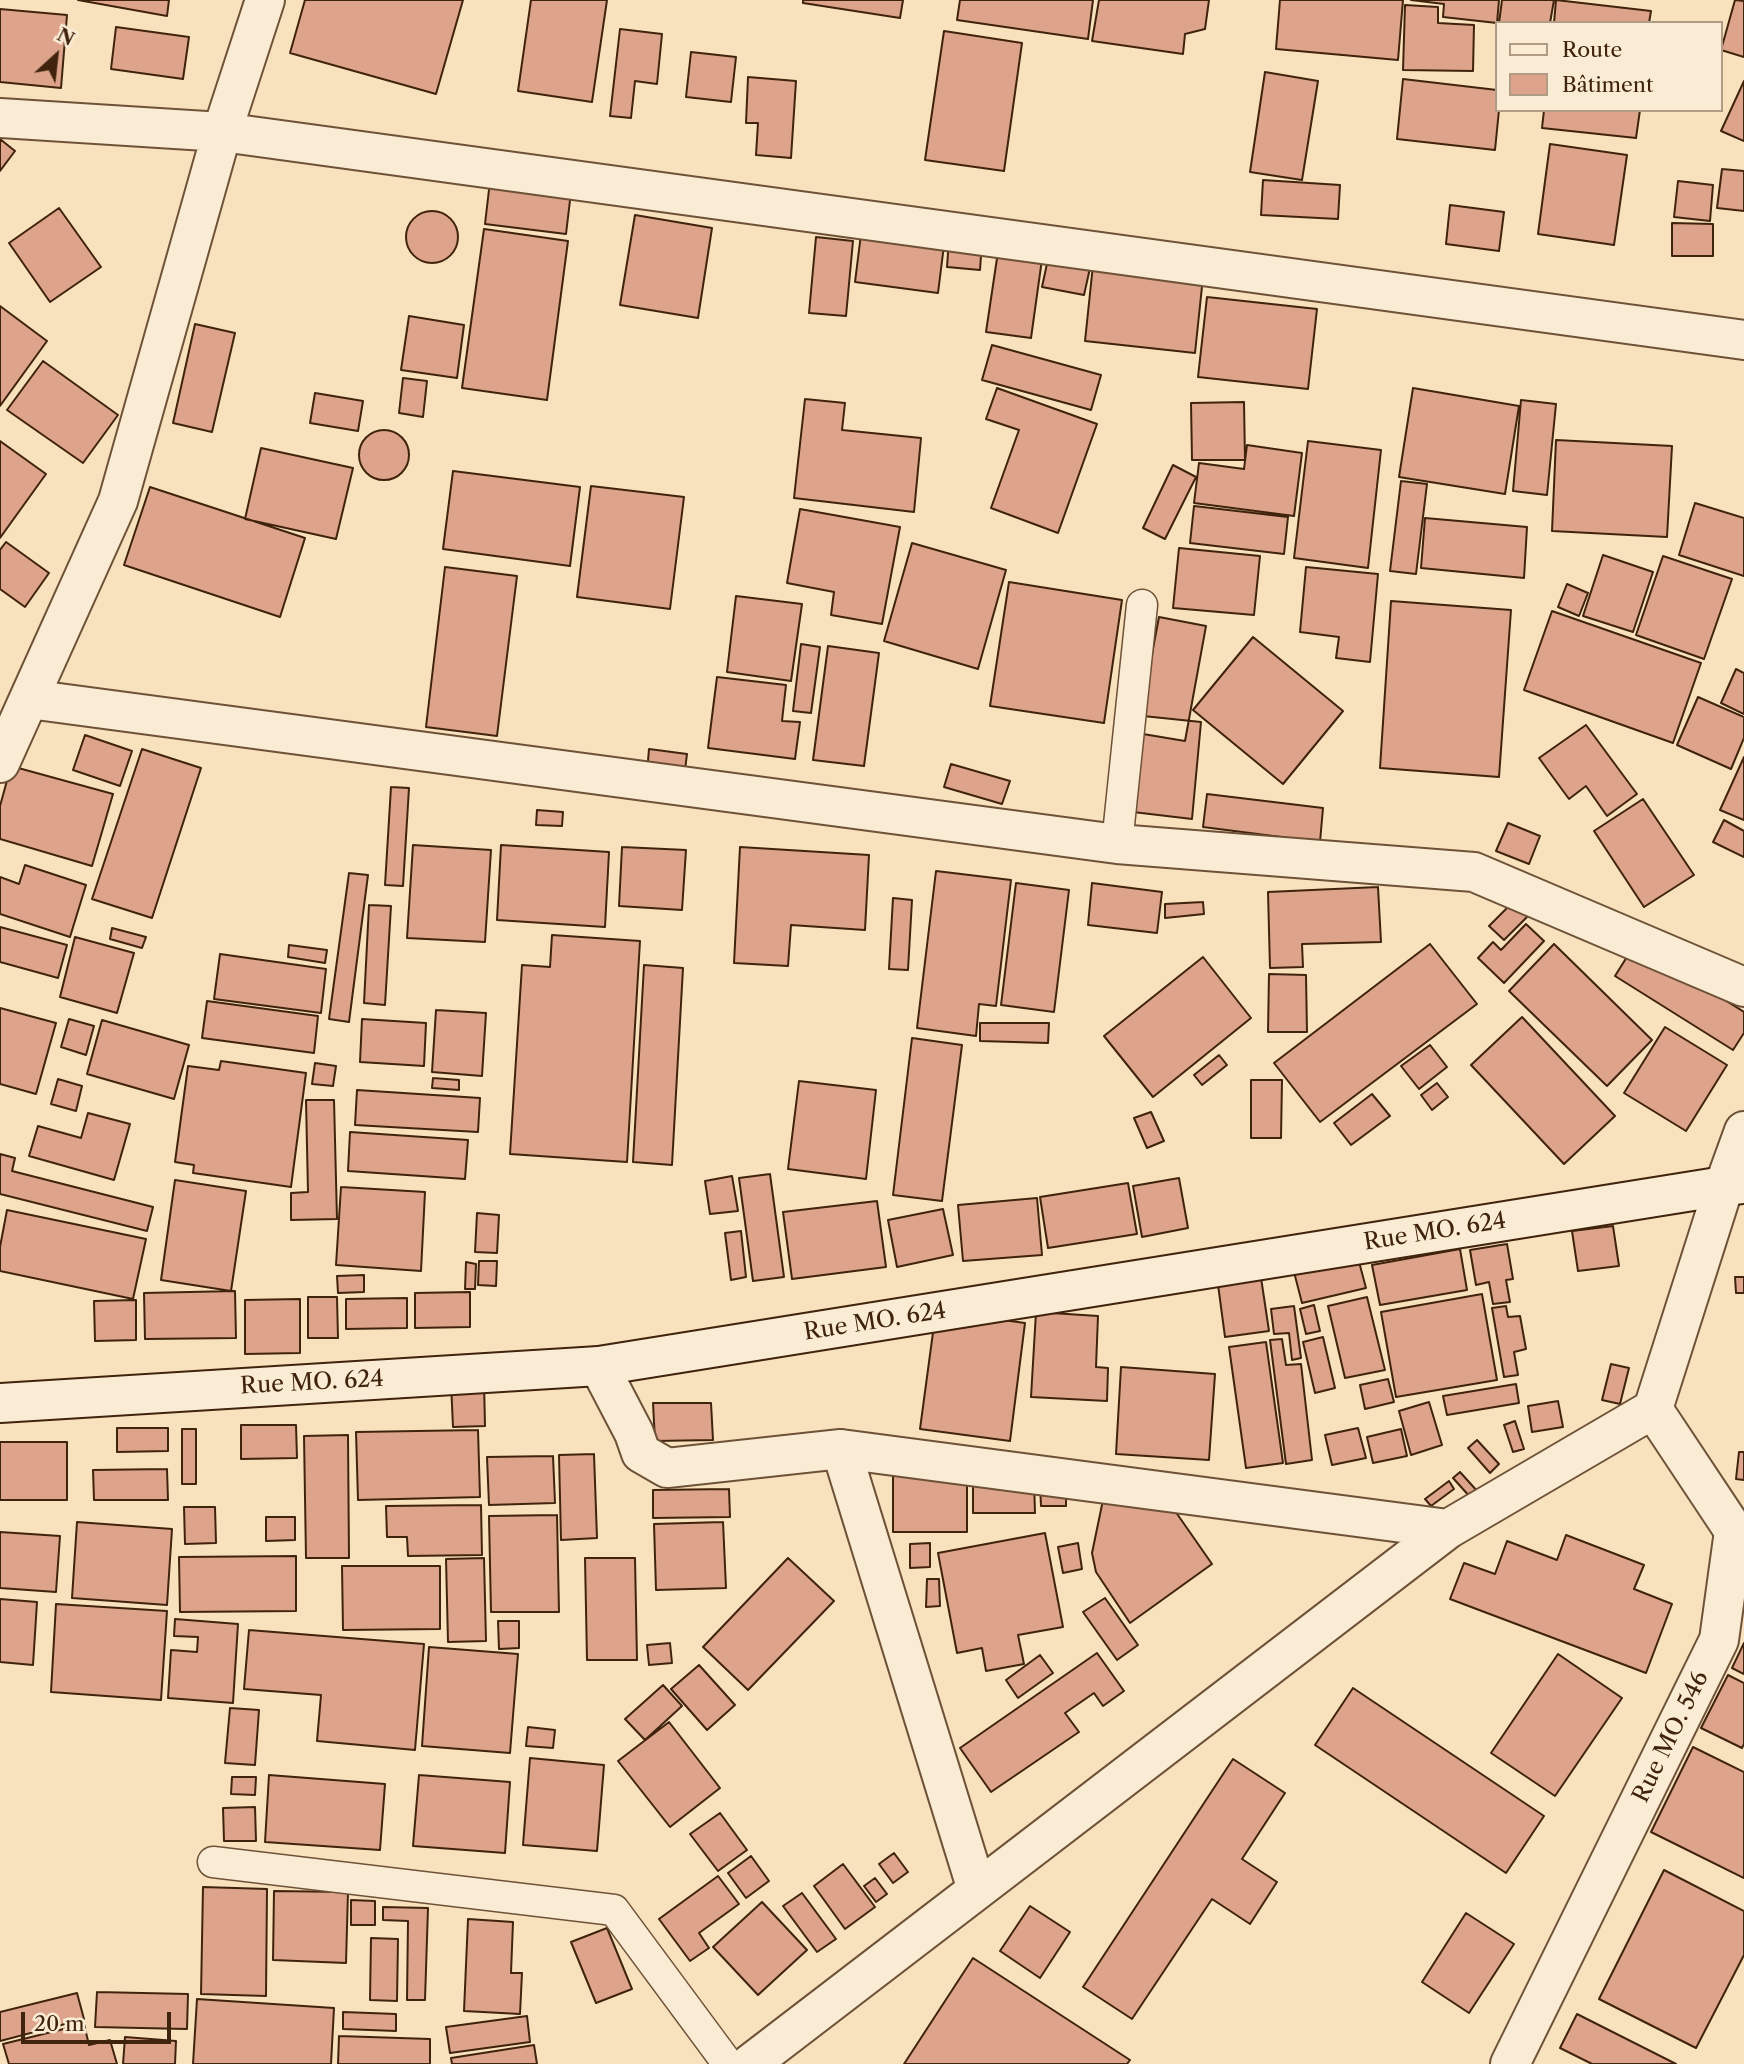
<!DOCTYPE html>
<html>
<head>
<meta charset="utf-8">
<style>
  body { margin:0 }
  #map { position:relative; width:1744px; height:2064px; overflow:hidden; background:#f8e1bd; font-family:"Libre Caslon Text",serif }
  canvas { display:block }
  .legend { position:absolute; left:1495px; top:21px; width:228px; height:91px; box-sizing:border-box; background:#faecd4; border:2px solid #b09c84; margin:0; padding:9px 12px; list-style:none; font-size:21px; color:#40230c }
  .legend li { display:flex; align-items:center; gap:14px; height:35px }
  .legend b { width:35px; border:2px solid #b09c84 }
  .north { position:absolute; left:21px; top:21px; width:70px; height:70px; -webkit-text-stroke:5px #faecd4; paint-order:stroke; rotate:27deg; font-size:19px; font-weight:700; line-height:28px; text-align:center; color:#40230c }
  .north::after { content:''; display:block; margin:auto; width:24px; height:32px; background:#40230c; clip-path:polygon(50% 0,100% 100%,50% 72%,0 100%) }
  .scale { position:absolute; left:21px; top:2012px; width:150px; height:32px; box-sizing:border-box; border:4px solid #40230c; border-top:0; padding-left:9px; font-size:21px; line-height:24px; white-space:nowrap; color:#40230c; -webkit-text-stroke:5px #faecd4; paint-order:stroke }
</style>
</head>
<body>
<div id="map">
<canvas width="1744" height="2064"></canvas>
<ul class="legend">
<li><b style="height:9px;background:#faecd4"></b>Route</li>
<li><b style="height:19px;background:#dda38b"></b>Bâtiment</li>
</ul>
<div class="north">N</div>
<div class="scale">20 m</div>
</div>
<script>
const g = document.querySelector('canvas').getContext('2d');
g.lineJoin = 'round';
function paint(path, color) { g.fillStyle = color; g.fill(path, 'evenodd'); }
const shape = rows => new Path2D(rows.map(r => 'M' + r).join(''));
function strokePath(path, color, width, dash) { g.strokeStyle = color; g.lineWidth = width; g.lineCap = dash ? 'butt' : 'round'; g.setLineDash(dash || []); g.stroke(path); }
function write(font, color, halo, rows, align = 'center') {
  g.font = font + ' "Libre Caslon Text",serif'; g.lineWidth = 5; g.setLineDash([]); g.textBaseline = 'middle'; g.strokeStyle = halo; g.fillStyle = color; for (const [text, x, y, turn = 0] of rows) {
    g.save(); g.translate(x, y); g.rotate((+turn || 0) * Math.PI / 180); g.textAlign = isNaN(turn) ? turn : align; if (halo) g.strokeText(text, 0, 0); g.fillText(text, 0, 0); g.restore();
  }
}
const building = shape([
  [78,0,169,0,167,16,78,0],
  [305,0,463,0,436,94,290,53,305,0],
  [531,0,607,0,592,102,518,91,531,0],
  [803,0,903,0,900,18,803,3,803,0],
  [960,0,1093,0,1088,39,957,20,960,0],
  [1099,0,1209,0,1205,29,1185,34,1183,54,1092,41,1099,0],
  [1280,0,1403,0,1398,60,1276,49,1280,0],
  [1411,0,1499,0,1497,23,1443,17,1444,4,1411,0],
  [1502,0,1554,0,1550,23,1499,23,1502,0],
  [1556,0,1651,11,1649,23,1554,23,1556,0],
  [1735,0,1744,1,1744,57,1721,50,1735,0],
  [1405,5,1438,7,1438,23,1474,25,1473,71,1403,70,1405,5],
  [0,9,67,15,61,88,0,82,0,9],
  [116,27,189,37,183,79,111,69,116,27],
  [620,29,662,34,657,84,635,81,631,118,610,116,620,29],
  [944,31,1022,43,1004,171,925,160,944,31],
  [691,52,736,57,731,102,686,97,691,52],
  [1265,72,1318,81,1302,180,1250,172,1265,72],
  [748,77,796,81,791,158,756,155,758,123,746,123,748,77],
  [1403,79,1497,90,1497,110,1499,110,1495,150,1397,139,1403,79],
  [1744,81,1744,141,1721,131,1744,81],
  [1544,110,1640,110,1636,138,1542,128,1544,110],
  [0,139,15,151,0,171,0,139],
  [1550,144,1627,155,1614,245,1538,234,1550,144],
  [1722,169,1744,171,1744,211,1717,208,1722,169],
  [1263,180,1340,185,1338,219,1261,215,1263,180],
  [490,181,571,192,566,234,485,224,490,181],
  [1678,181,1713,185,1710,221,1674,217,1678,181],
  [1450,205,1504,212,1499,251,1446,244,1450,205],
  [59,208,101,267,50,302,9,243,59,208],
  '406 237a26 26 0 1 1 52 0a26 26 0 1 1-52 0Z',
  [635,215,712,228,698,318,620,305,635,215],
  [1672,223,1713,224,1713,256,1672,256,1672,223],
  [862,226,945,237,938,293,855,282,862,226],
  [484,229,568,241,547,400,462,388,484,229],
  [816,237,853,241,846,316,809,313,816,237],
  [949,239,982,242,980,270,947,267,949,239],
  [999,245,1043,252,1031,338,986,332,999,245],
  [1048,259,1090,268,1084,295,1042,287,1048,259],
  [1093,265,1203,277,1195,353,1085,341,1093,265],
  [1207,297,1317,309,1308,389,1198,377,1207,297],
  [0,306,47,341,0,406,0,306],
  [409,316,464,325,457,378,401,370,409,316],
  [195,324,235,333,212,432,173,423,195,324],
  [992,345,1101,375,1091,410,982,380,992,345],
  [43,361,118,415,83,463,7,410,43,361],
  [403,378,427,381,423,417,399,413,403,378],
  [997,388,1097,424,1058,533,991,508,1019,430,986,419,997,388],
  [1413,388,1519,406,1505,494,1399,477,1413,388],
  [315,393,363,401,358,431,310,423,315,393],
  [805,399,845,403,842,430,921,438,914,512,794,498,805,399],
  [1521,400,1556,404,1547,495,1513,491,1521,400],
  [1244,402,1245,460,1192,460,1191,403,1244,402],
  '359 455a25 25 0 1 1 50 0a25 25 0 1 1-50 0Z',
  [1556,440,1672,446,1667,537,1552,531,1556,440],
  [0,441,46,474,0,538,0,441],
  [1308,441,1381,450,1368,568,1294,558,1308,441],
  [1247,445,1302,453,1294,516,1194,503,1199,463,1244,469,1247,445],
  [261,448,353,468,336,539,245,519,261,448],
  [1173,465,1196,477,1165,539,1143,528,1173,465],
  [453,471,580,487,570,566,443,549,453,471],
  [1401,481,1427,484,1416,574,1390,571,1401,481],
  [591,486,684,497,670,609,577,597,591,486],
  [150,487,305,538,280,617,124,565,150,487],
  [1695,503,1744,518,1744,576,1679,555,1695,503],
  [1194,506,1288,517,1284,554,1190,543,1194,506],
  [800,509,900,527,882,624,831,615,834,592,787,583,800,509],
  [1425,518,1527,527,1524,578,1421,568,1425,518],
  [6,542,49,573,25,607,0,589,0,550,6,542],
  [912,543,1006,570,978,669,884,641,912,543],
  [1179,548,1260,556,1254,615,1173,608,1179,548],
  [1603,555,1653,572,1633,632,1583,616,1603,555],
  [1663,556,1732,579,1704,659,1636,635,1663,556],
  [445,567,517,576,497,736,426,727,445,567],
  [1306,567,1378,574,1370,662,1336,658,1339,637,1300,632,1306,567],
  [1009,582,1122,600,1104,723,990,706,1009,582],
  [1567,584,1588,593,1579,616,1558,607,1567,584],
  [736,596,802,604,791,681,727,672,736,596],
  [1391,601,1511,610,1499,777,1380,768,1391,601],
  [1552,611,1701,663,1673,743,1524,690,1552,611],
  [1159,617,1206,626,1185,741,1137,733,1159,617],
  [1253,637,1343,711,1283,784,1193,710,1253,637],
  [801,644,820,647,811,713,793,711,801,644],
  [828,646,879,653,864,766,813,760,828,646],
  [1736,669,1744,673,1744,714,1721,703,1736,669],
  [717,677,786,685,782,721,800,722,795,759,708,748,717,677],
  [1698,697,1744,717,1744,738,1731,769,1677,745,1698,697],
  [1143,716,1201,722,1192,819,1133,812,1143,716],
  [1586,725,1637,794,1607,816,1586,786,1569,799,1539,758,1586,725],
  [85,735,132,751,120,786,73,770,85,735],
  [142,749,201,768,152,918,92,899,142,749],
  [649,749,687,754,684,778,647,773,649,749],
  [1744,757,1744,820,1720,810,1744,757],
  [951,764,1010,781,1002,804,944,787,951,764],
  [11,766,113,794,92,866,0,839,0,806,11,766],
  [391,787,409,788,403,886,385,885,391,787],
  [1207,794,1323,808,1320,842,1203,827,1207,794],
  [1643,799,1694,875,1644,907,1594,831,1643,799],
  [537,810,563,812,562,826,536,825,537,810],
  [1724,820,1744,831,1744,857,1713,842,1724,820],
  [1508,823,1540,836,1529,864,1496,851,1508,823],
  [413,845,491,850,485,942,407,938,413,845],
  [501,845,609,852,605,927,497,920,501,845],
  [622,847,686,850,682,910,619,906,622,847],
  [740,847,869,855,865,930,791,925,788,966,734,963,740,847],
  [25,865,86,885,70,937,0,914,0,877,19,884,25,865],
  [936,871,1011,880,996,1006,979,1004,976,1036,917,1028,936,871],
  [349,873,368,875,349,1022,329,1019,349,873],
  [1016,883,1069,890,1054,1012,1001,1005,1016,883],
  [1092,883,1162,892,1157,933,1088,925,1092,883],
  [1378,887,1381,942,1302,944,1303,967,1270,968,1268,892,1378,887],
  [893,898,912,900,908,970,889,969,893,898],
  [1517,898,1532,912,1504,940,1489,926,1517,898],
  [1203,902,1204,914,1165,918,1165,904,1203,902],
  [369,905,391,906,385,1005,364,1003,369,905],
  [1526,924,1544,941,1504,983,1478,958,1493,942,1501,950,1526,924],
  [0,927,67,945,58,978,0,962,0,927],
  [112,928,146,937,142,948,110,939,112,928],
  [552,935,640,941,627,1162,510,1154,522,965,550,967,552,935],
  [75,937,134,953,117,1013,60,997,75,937],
  [1430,944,1477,1004,1320,1122,1274,1063,1430,944],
  [1554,944,1652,1040,1607,1086,1509,991,1554,944],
  [1635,944,1744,1012,1744,1033,1733,1050,1615,976,1635,944],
  [289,945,327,950,325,963,288,957,289,945],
  [220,954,326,969,321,1013,214,999,220,954],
  [1203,957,1251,1018,1153,1097,1104,1036,1203,957],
  [644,965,683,968,672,1165,633,1162,644,965],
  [1269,974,1306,975,1307,1032,1268,1032,1269,974],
  [207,1001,318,1016,314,1053,202,1038,207,1001],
  [0,1008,56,1023,36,1094,0,1084,0,1008],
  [436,1010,486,1013,482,1076,432,1072,436,1010],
  [1522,1017,1615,1116,1564,1164,1471,1065,1522,1017],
  [69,1019,94,1026,86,1055,61,1047,69,1019],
  [362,1019,426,1023,424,1066,360,1062,362,1019],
  [102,1020,189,1045,174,1099,87,1074,102,1020],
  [980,1023,1049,1023,1048,1043,980,1041,980,1023],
  [1665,1027,1727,1065,1686,1131,1624,1093,1665,1027],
  [912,1038,962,1045,942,1201,893,1195,912,1038],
  [1430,1045,1447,1067,1419,1089,1401,1066,1430,1045],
  [1219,1055,1227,1065,1202,1085,1194,1075,1219,1055],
  [221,1061,306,1073,291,1187,193,1173,194,1165,175,1162,188,1066,219,1070,221,1061],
  [315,1063,336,1066,333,1086,312,1084,315,1063],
  [433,1078,459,1080,459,1090,432,1088,433,1078],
  [58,1079,82,1086,76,1111,51,1104,58,1079],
  [1251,1080,1282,1080,1281,1138,1251,1138,1251,1080],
  [799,1081,876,1090,866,1179,788,1169,799,1081],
  [1437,1083,1448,1097,1432,1110,1421,1095,1437,1083],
  [357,1090,480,1098,478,1132,355,1125,357,1090],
  [1372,1094,1390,1116,1351,1145,1334,1123,1372,1094],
  [306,1100,334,1100,337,1219,291,1220,291,1193,308,1192,306,1100],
  [1151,1112,1164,1141,1147,1148,1134,1118,1151,1112],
  [88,1113,130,1124,114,1180,29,1156,38,1126,81,1138,88,1113],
  [350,1132,468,1140,465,1179,348,1171,350,1132],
  [0,1154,15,1158,12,1171,153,1207,147,1231,0,1194,0,1154],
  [770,1174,784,1277,753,1281,739,1178,770,1174],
  [732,1176,738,1211,710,1214,705,1181,732,1176],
  [1179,1178,1188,1228,1142,1237,1133,1186,1179,1178],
  [175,1180,246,1191,231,1291,161,1280,175,1180],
  [1128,1183,1137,1234,1048,1248,1040,1197,1128,1183],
  [341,1187,425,1192,421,1271,336,1265,341,1187],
  [1037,1198,1042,1255,963,1261,958,1205,1037,1198],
  [877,1201,886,1267,792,1279,783,1212,877,1201],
  [943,1209,953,1255,897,1267,888,1220,943,1209],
  [7,1210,146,1239,133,1299,0,1271,0,1247,7,1210],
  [477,1213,499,1215,497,1253,475,1252,477,1213],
  [1613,1226,1619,1266,1578,1271,1572,1231,1613,1226],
  [741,1231,746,1277,731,1280,725,1233,741,1231],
  [1507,1244,1513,1279,1506,1280,1510,1302,1493,1304,1489,1282,1476,1285,1470,1250,1507,1244],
  [1460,1249,1467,1290,1380,1305,1372,1265,1460,1249],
  [1358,1258,1366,1288,1302,1303,1294,1272,1358,1258],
  [479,1261,497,1261,496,1286,478,1285,479,1261],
  [466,1262,476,1264,475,1289,465,1289,466,1262],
  [1260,1271,1269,1331,1225,1337,1217,1277,1260,1271],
  [364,1275,364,1292,338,1293,337,1276,364,1275],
  [1735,1277,1744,1277,1744,1293,1736,1293,1735,1277],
  [235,1291,236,1338,145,1339,144,1293,235,1291],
  [470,1292,470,1327,415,1328,415,1293,470,1292],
  [1482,1294,1497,1380,1396,1397,1381,1312,1482,1294],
  [308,1297,337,1297,338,1338,308,1338,308,1297],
  [1367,1297,1385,1370,1345,1378,1328,1306,1367,1297],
  [407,1298,407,1328,346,1329,346,1299,407,1298],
  [300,1299,300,1353,245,1354,245,1300,300,1299],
  [136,1300,136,1340,95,1341,94,1301,136,1300],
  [1314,1305,1320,1331,1306,1334,1300,1309,1314,1305],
  [1294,1306,1301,1358,1292,1360,1289,1333,1274,1334,1271,1309,1294,1306],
  [1506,1306,1508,1317,1520,1316,1526,1349,1514,1352,1518,1375,1504,1377,1492,1308,1506,1306],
  [1036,1312,1098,1316,1096,1367,1108,1368,1107,1401,1031,1397,1036,1312],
  [966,1315,1025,1323,1010,1441,920,1429,934,1325,964,1328,966,1315],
  [1323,1337,1335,1388,1315,1393,1303,1342,1323,1337],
  [1282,1339,1286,1365,1301,1364,1312,1460,1286,1464,1270,1340,1282,1339],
  [1266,1342,1283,1463,1246,1468,1229,1347,1266,1342],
  [1611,1364,1629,1368,1620,1404,1602,1400,1611,1364],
  [1121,1367,1215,1374,1209,1460,1116,1454,1121,1367],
  [1388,1379,1394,1402,1365,1409,1360,1385,1388,1379],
  [484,1382,485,1426,453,1427,451,1383,484,1382],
  [1516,1384,1519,1403,1447,1415,1443,1396,1516,1384],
  [1558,1401,1563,1427,1532,1432,1528,1406,1558,1401],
  [1429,1402,1442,1445,1411,1455,1399,1411,1429,1402],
  [653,1403,711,1403,713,1440,655,1441,653,1403],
  [1515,1421,1524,1449,1513,1452,1504,1425,1515,1421],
  [241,1425,296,1425,297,1458,241,1459,241,1425],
  [117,1428,168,1428,168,1451,117,1452,117,1428],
  [1358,1428,1366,1458,1332,1465,1325,1435,1358,1428],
  [182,1429,196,1429,196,1484,182,1484,182,1429],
  [1401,1429,1407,1456,1373,1463,1367,1437,1401,1429],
  [478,1430,480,1497,358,1500,356,1432,478,1430],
  [348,1435,349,1558,306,1558,304,1436,348,1435],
  [1477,1440,1499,1464,1490,1473,1468,1448,1477,1440],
  [0,1442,67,1442,67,1500,0,1500,0,1442],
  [1739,1452,1744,1452,1744,1480,1736,1479,1739,1452],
  [594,1454,597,1538,561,1540,559,1455,594,1454],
  [553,1456,555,1503,489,1505,487,1457,553,1456],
  [967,1465,967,1532,893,1532,893,1466,967,1465],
  [167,1469,168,1500,94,1500,93,1470,167,1469],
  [1460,1472,1478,1492,1471,1498,1453,1478,1460,1472],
  [973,1480,1034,1480,1035,1513,973,1513,973,1480],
  [1449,1481,1454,1489,1431,1506,1425,1499,1449,1481],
  [1066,1483,1066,1506,1041,1506,1040,1484,1066,1483],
  [729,1489,730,1517,653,1518,653,1490,729,1489],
  [1166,1498,1212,1564,1130,1623,1096,1572,1092,1553,1103,1500,1166,1498],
  [481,1505,482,1555,408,1556,407,1537,387,1537,386,1506,481,1505],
  [184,1507,215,1507,216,1543,185,1544,184,1507],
  [557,1515,559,1612,491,1612,489,1516,557,1515],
  [266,1517,295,1517,295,1540,266,1541,266,1517],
  [77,1522,172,1529,167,1605,72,1598,77,1522],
  [723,1522,726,1588,656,1590,654,1524,723,1522],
  [0,1532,60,1536,56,1592,0,1588,0,1532],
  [1045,1533,1063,1627,1018,1635,1024,1664,986,1671,982,1648,957,1653,938,1553,1045,1533],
  [1566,1535,1644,1565,1634,1589,1672,1604,1646,1673,1450,1599,1464,1563,1495,1574,1507,1541,1557,1560,1566,1535],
  [930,1543,930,1567,910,1568,910,1544,930,1543],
  [1078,1543,1082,1569,1063,1573,1058,1547,1078,1543],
  [296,1556,296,1611,180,1612,179,1557,296,1556],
  [484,1558,486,1641,448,1642,446,1559,484,1558],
  [585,1558,635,1558,637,1660,587,1660,585,1558],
  [788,1558,834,1601,748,1690,703,1647,788,1558],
  [342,1566,440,1566,440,1629,343,1630,342,1566],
  [927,1579,939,1579,940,1606,926,1607,927,1579],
  [1105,1598,1138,1645,1117,1660,1083,1612,1105,1598],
  [0,1599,37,1602,33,1665,0,1662,0,1599],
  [56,1604,167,1611,161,1700,51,1692,56,1604],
  [175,1619,238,1624,233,1703,168,1698,171,1650,197,1652,198,1637,174,1636,175,1619],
  [498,1621,519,1621,519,1648,499,1649,498,1621],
  [249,1630,424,1644,415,1750,317,1741,321,1695,244,1689,249,1630],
  [670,1643,672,1663,649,1665,647,1645,670,1643],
  [1744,1643,1744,1674,1732,1668,1744,1643],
  [429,1647,518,1654,510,1753,422,1746,429,1647],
  [1097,1653,1124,1691,1103,1706,1094,1693,1065,1713,1079,1732,991,1792,960,1748,1097,1653],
  [1558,1654,1622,1698,1555,1796,1491,1753,1558,1654],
  [1040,1655,1053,1673,1018,1698,1006,1680,1040,1655],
  [699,1665,735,1705,707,1730,671,1689,699,1665],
  [1728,1675,1744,1683,1744,1744,1742,1748,1701,1728,1728,1675],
  [663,1685,682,1706,645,1740,625,1719,663,1685],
  [1353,1688,1544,1816,1506,1873,1315,1745,1353,1688],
  [230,1708,259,1710,255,1765,225,1763,230,1708],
  [669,1722,720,1788,670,1827,618,1761,669,1722],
  [528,1727,555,1730,553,1748,526,1746,528,1727],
  [1693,1747,1744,1772,1744,1878,1651,1832,1693,1747],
  [530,1758,604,1765,597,1851,523,1845,530,1758],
  [1233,1759,1285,1793,1242,1859,1277,1882,1250,1924,1212,1899,1132,2019,1083,1987,1233,1759],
  [269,1775,385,1784,380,1850,265,1842,269,1775],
  [419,1775,510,1782,505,1853,413,1846,419,1775],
  [232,1777,256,1777,255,1795,231,1794,232,1777],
  [255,1807,256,1841,224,1841,223,1808,255,1807],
  [720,1813,747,1850,718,1871,690,1834,720,1813],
  [894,1853,908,1872,893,1883,879,1864,894,1853],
  [751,1856,769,1881,746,1898,728,1873,751,1856],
  [843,1864,875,1907,845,1929,814,1886,843,1864],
  [1664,1870,1744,1911,1744,1955,1696,2048,1599,1999,1664,1870],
  [718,1876,739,1904,699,1933,709,1948,690,1961,659,1919,718,1876],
  [875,1878,887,1894,876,1902,864,1886,875,1878],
  [203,1887,267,1889,266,1996,201,1994,203,1887],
  [274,1891,348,1892,346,1963,273,1960,274,1891],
  [802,1893,836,1939,817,1952,783,1906,802,1893],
  [351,1900,375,1901,375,1925,351,1925,351,1900],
  [762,1902,807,1950,758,1995,713,1947,762,1902],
  [1030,1906,1070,1932,1040,1978,1000,1951,1030,1906],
  [383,1907,428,1908,425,2000,407,2000,408,1921,383,1920,383,1907],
  [1466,1913,1514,1944,1469,2013,1422,1982,1466,1913],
  [468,1919,513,1922,511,1973,522,1973,520,2014,464,2011,468,1919],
  [607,1928,632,1989,596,2003,571,1942,607,1928],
  [371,1938,398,1939,397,2001,370,2000,371,1938],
  [973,1958,1130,2060,1127,2064,904,2064,973,1958],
  [97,1992,188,1994,187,2029,95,2027,97,1992],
  [77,1993,84,2019,0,2041,0,2012,77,1993],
  [197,1999,334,2008,331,2064,193,2064,197,1999],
  [343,2012,396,2014,396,2031,343,2029,343,2012],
  [1577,2014,1676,2064,1592,2064,1560,2048,1577,2014],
  [527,2016,530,2042,450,2053,446,2027,527,2016],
  [84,2024,89,2045,110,2040,117,2064,9,2064,3,2044,84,2024],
  [339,2036,430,2039,430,2064,338,2064,339,2036],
  [125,2037,176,2041,175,2064,123,2064,125,2037],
  [534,2045,537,2064,452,2064,451,2058,534,2045]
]);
const lane = shape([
  [1117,844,1142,605],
  [213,1862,614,1910,728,2064]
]);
const street = shape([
  [0,118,222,132,1744,340],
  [29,699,1117,844,1474,872,1744,987],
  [0,763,118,501,222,132,265,0],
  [599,1366,634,1433,641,1453,667,1468,841,1449,1448,1529],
  [841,1449,977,1890],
  [750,2064,1448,1529,1653,1409,1724,1186,1744,1131],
  [1510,2064,1719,1640,1734,1531,1653,1409]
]);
const secondary = shape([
  [0,1403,599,1366,1724,1186,1744,1184]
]);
const streetNames = [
  ["Rue MO. 624",1435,1232,-9],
  ["Rue MO. 624",875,1322,-9],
  ["Rue MO. 624",312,1383,-3],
  ["Rue MO. 546",1671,1737,-64]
];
paint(building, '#dda38b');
strokePath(building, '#40230c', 2);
strokePath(lane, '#6e5238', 33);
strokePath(street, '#6e5238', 42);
strokePath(secondary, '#40230c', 42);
strokePath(lane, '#faecd4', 30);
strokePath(street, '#faecd4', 38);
strokePath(secondary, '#faecd4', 38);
write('23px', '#40230c', '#faecd4', streetNames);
</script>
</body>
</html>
